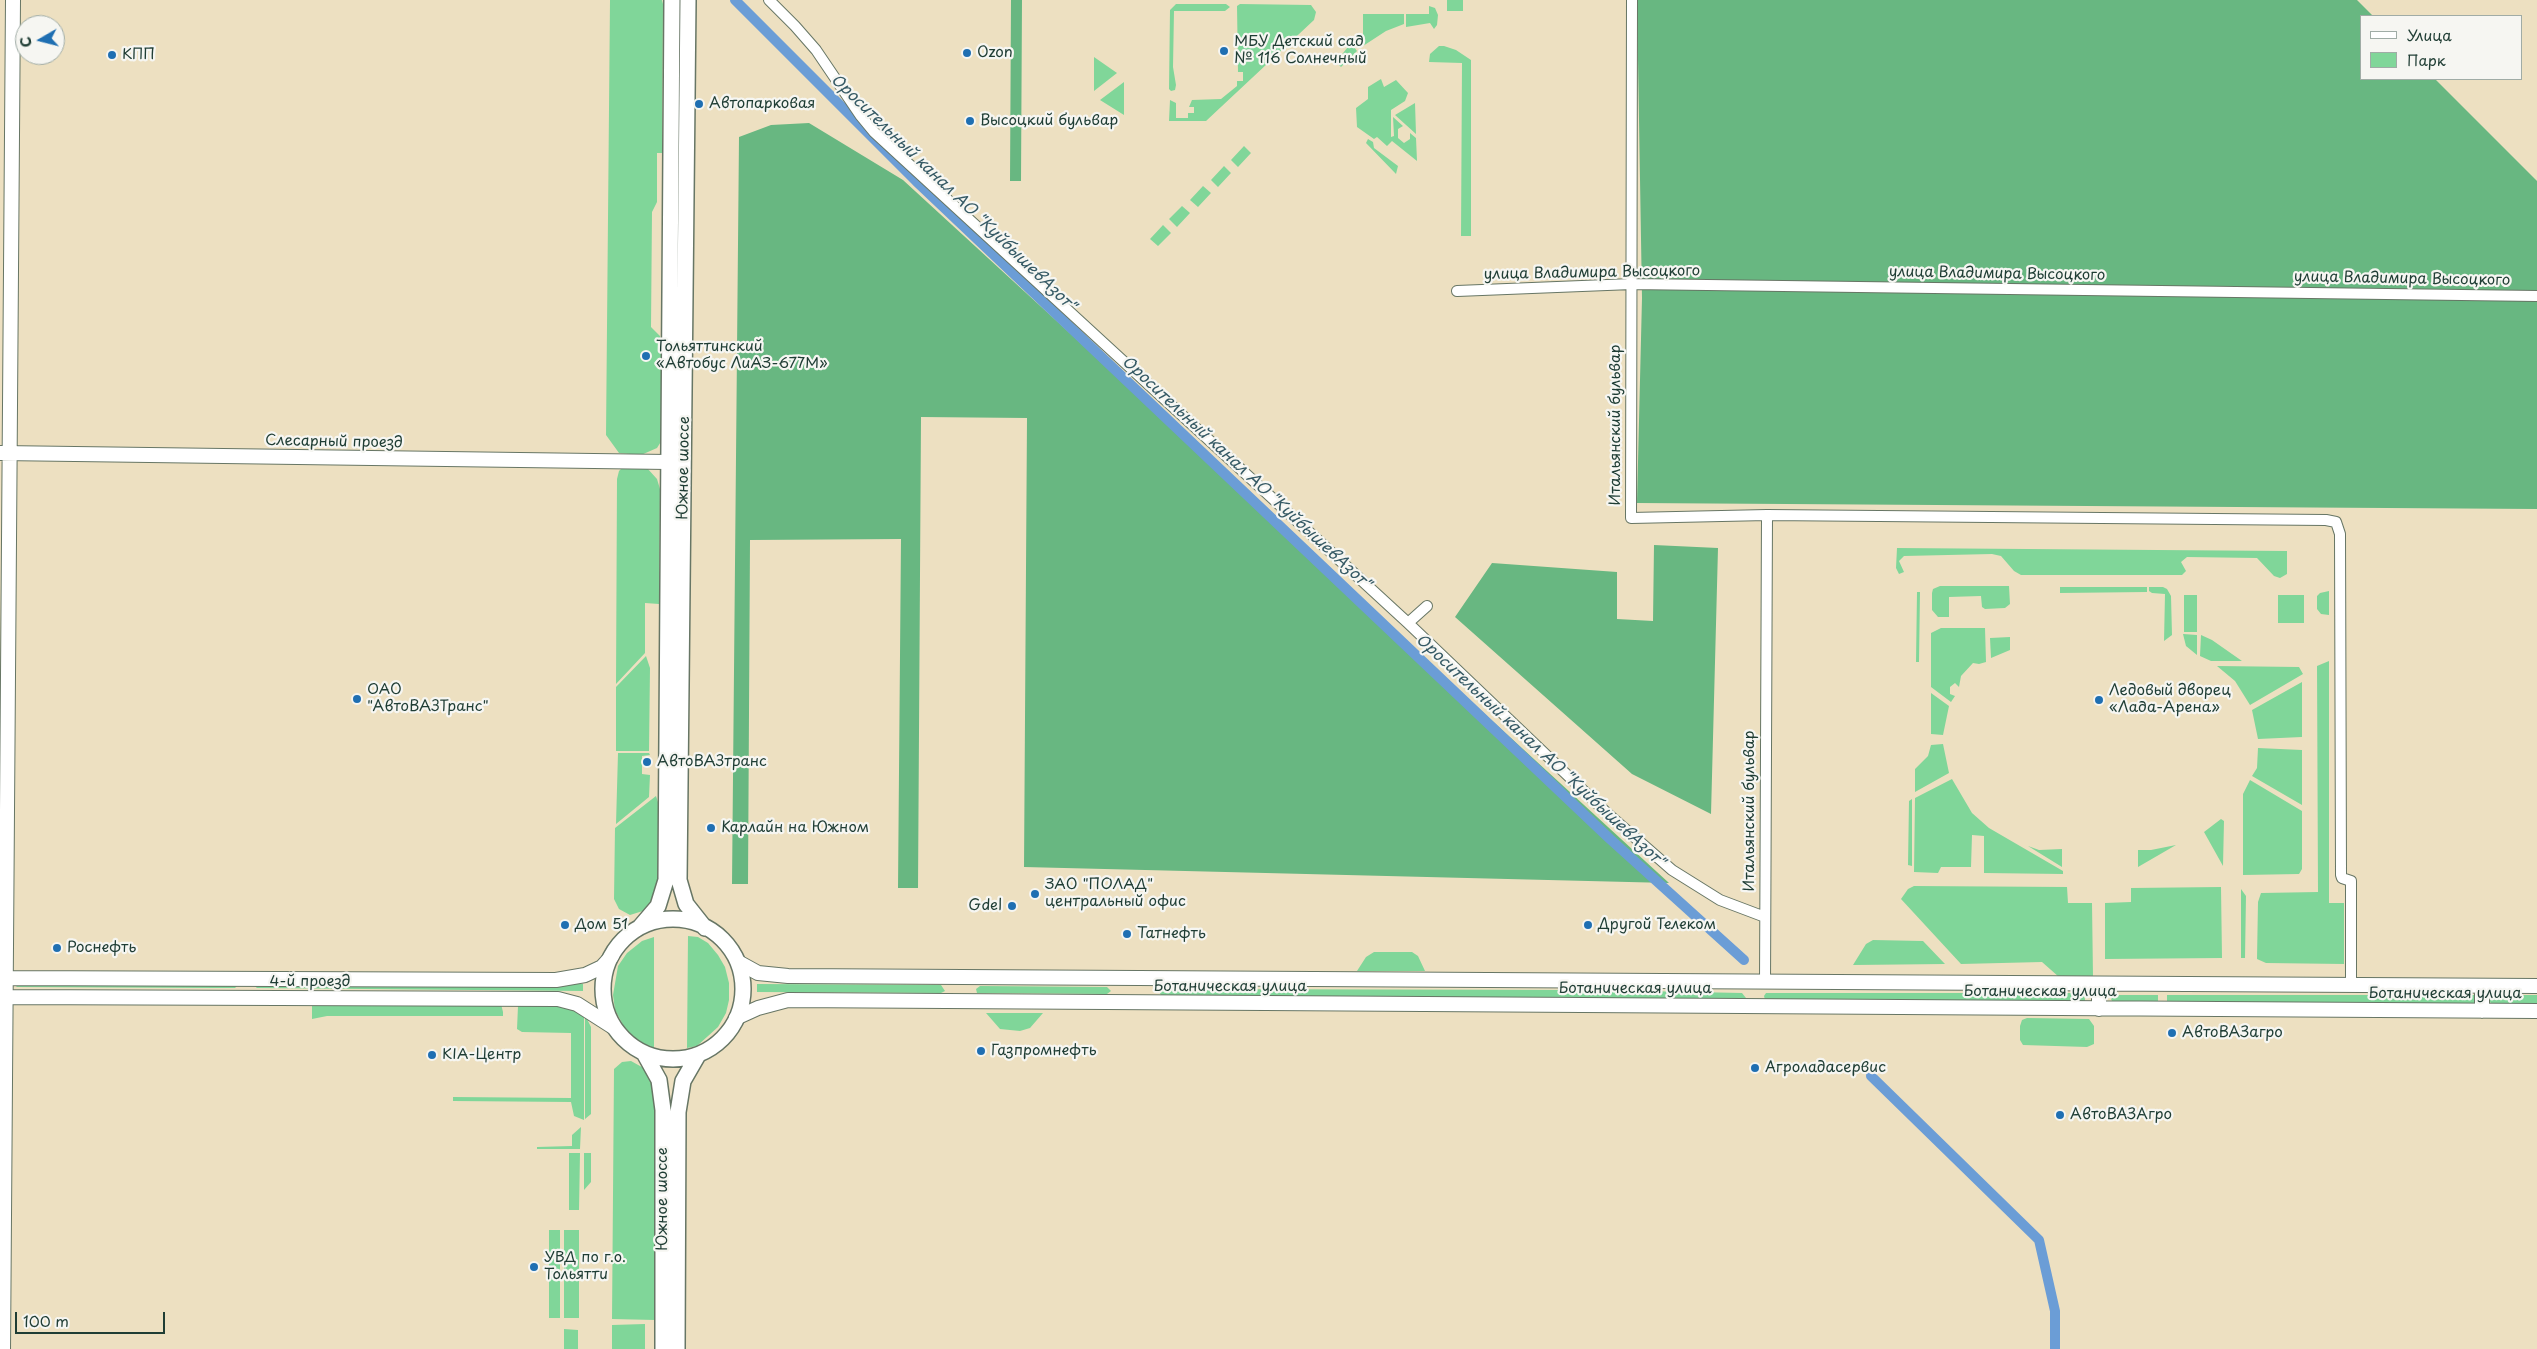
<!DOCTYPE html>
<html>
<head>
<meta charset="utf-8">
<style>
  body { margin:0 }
  #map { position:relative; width:2537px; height:1349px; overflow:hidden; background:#ede0c1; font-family:"Playpen Sans",sans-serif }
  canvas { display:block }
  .legend { position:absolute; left:2360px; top:15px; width:162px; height:65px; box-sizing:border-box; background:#f6f6f2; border:1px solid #a0aca6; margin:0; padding:6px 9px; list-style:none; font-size:15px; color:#1f3d34 }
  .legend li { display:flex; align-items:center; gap:10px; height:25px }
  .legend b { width:25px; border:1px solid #a0aca6 }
  .north { position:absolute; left:15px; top:15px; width:50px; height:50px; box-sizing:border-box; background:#f6f6f2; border:1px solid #a0aca6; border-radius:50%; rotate:262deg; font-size:14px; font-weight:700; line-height:20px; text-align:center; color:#1f3d34 }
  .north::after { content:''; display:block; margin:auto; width:18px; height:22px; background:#1f6fb2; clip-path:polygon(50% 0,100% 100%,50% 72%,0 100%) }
  .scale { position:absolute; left:15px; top:1312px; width:150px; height:22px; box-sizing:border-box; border:2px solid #1f3d34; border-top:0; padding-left:6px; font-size:15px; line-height:18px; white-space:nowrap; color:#1f3d34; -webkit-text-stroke:4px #f6f6f2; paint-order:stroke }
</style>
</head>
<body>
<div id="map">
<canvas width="2537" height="1349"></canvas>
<ul class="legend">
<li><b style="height:6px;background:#fff"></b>Улица</li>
<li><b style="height:14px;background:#80d699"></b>Парк</li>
</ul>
<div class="north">С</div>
<div class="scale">100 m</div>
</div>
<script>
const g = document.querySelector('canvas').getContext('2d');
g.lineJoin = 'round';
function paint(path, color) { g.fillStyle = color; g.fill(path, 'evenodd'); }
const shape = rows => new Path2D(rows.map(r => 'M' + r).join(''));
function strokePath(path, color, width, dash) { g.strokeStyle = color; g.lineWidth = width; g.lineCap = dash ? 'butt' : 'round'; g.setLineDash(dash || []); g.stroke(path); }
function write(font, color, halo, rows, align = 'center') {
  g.font = font + ' "Playpen Sans",sans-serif'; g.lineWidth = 4.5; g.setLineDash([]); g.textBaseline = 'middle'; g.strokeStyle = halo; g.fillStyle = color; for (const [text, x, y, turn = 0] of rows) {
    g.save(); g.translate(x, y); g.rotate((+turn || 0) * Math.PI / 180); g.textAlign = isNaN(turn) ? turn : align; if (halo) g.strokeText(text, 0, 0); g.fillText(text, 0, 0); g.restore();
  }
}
const green = shape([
  [610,0,662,0,663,4,662,153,657,153,657,202,652,212,651,327,660,336,662,346,662,440,657,448,641,455,619,453,606,435],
  [1447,0,1463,0,1463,11,1447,11],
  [1176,4,1226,4,1230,7,1225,11,1174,11,1173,67,1176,85,1175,90,1171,91,1169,89,1170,10],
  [1240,4,1311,5,1316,12,1314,20,1206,121,1169,121,1170,100,1176,103,1176,118,1188,118,1188,113,1194,113,1194,107,1189,107,1192,100,1221,99,1237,86,1237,81,1243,81,1243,72,1238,72,1237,6],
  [1429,6,1435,8,1438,15,1437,25,1434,29,1430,23,1406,27,1406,14,1429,14],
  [1363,14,1404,14,1404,24,1386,31,1363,46],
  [1351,43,1357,51,1341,67,1336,62],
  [1439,46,1444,46,1456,50,1471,60,1471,236,1461,236,1462,63,1429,62,1430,54],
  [1094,57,1117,73,1094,91],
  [1381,79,1384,87,1396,80,1408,93,1405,101,1391,110,1391,137,1394,136,1393,117,1403,126,1398,129,1398,138,1404,143,1410,139,1410,133,1416,138,1417,161,1392,141,1387,146,1377,137,1374,139,1357,127,1356,108,1368,99,1368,87],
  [1124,82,1124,115,1100,100],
  [1415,103,1416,134,1395,115],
  [1368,139,1373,142,1374,148,1398,166,1396,174,1366,143],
  [1244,146,1251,153,1238,167,1231,160],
  [1224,166,1231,173,1218,187,1211,180],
  [1203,186,1211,193,1198,207,1190,200],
  [1182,206,1190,213,1177,227,1169,219],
  [1163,225,1171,233,1158,246,1150,239],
  [623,467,647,468,657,479,660,489,659,604,645,603,645,653,616,684,617,479,619,471],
  [1897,548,2287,551,2287,574,2280,578,2274,576,2257,558,2187,557,2181,562,2186,571,2182,575,2021,575,2014,571,2001,556,1992,554,1904,556,1899,561,1904,572,1899,574,1896,568],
  [1940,586,2009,586,2010,604,2005,608,1985,609,1982,607,1981,596,1949,597,1949,617,1938,617,1932,610,1932,593,1933,589],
  [2060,587,2147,587,2147,592,2060,593],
  [2149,587,2163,587,2167,589,2171,596,2172,635,2164,641,2165,594,2152,593,2149,591],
  [2329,591,2329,615,2321,614,2317,609,2317,596,2320,593],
  [1917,592,1920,592,1919,662,1916,662],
  [2184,595,2197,595,2197,632,2184,632],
  [2278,595,2304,595,2304,623,2278,623],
  [1941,628,1985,628,1986,662,1979,664,1973,663,1961,676,1959,687,1955,683,1950,687,1950,694,1955,696,1951,702,1931,687,1931,633],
  [2183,634,2197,635,2197,655,2186,646],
  [2201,635,2212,640,2242,661,2211,661,2200,656],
  [2010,637,2010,650,1991,658,1990,638],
  [646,656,650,668,649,751,616,751,616,687],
  [2329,661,2329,903,2344,903,2344,964,2266,963,2257,959,2258,902,2261,893,2318,892,2317,666],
  [2217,666,2299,667,2303,674,2250,705,2235,681],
  [2302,682,2302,737,2258,739,2252,710],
  [1931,693,1949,706,1943,735,1931,734],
  [1943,744,1949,773,1915,792,1915,769,1928,756,1931,745],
  [2258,748,2302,750,2302,805,2252,776,2257,768],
  [618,753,649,753,650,755,642,756,642,774,650,775,649,797,616,824],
  [1952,779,1972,813,1989,828,2063,871,2063,874,1984,873,1984,836,1972,835,1971,867,1941,867,1938,873,1914,872,1915,798],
  [2250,780,2302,811,2302,869,2299,874,2243,875,2243,794],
  [656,796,658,802,658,878,654,897,646,910,630,915,619,909,614,899,615,828],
  [1912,799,1912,866,1908,865,1909,801],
  [2221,819,2224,821,2223,866,2204,832],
  [2176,845,2138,867,2138,850,2151,850],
  [2028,846,2039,850,2062,849,2062,867],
  [1914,886,2067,887,2068,903,2092,903,2093,977,2059,977,2042,962,1961,964,1901,899,1908,889],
  [2221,887,2222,958,2105,959,2105,903,2131,902,2131,888],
  [2241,889,2246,896,2245,958,2241,958],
  [688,936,698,937,708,943,718,955,725,967,729,983,729,1000,726,1013,718,1027,697,1046,687,1048],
  [654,937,654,1048,640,1044,628,1034,615,1010,613,995,618,966,627,953,642,941],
  [1873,940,1923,941,1945,964,1853,965,1866,944],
  [1374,952,1412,952,1418,956,1425,971,1357,971,1366,957],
  [257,981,583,984,583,991,257,988,252,984],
  [14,984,238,985,235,988,216,988,17,987],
  [757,984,941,985,945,991,941,993,757,992],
  [980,986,1107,987,1111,991,1107,994,977,993,976,989],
  [1162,989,1595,990,1742,993,1746,998,1746,1000,1267,996,1164,997,1160,994],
  [1766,993,2079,993,2083,994,2085,999,2085,1001,1765,1000,1764,996],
  [2115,995,2158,995,2158,1004,2113,1003,2111,999],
  [2167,995,2474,995,2476,996,2475,1004,2167,1004],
  [2495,995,2537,995,2537,1006,2492,1005,2489,1000],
  [558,1002,584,1014,584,1120,574,1116,571,1102,453,1101,453,1097,571,1098,571,1033,522,1032,517,1029,518,1006],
  [312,1003,501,1004,503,1012,503,1016,327,1016,312,1019],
  [986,1013,1043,1013,1030,1028,1020,1031,1000,1029],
  [585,1015,591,1027,591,1114,585,1119],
  [2027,1018,2089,1019,2094,1026,2094,1044,2087,1047,2023,1045,2020,1040,2020,1026,2022,1020],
  [631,1061,649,1071,657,1097,655,1320,612,1319,614,1069,622,1062],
  [581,1127,580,1149,537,1149,537,1147,572,1146,572,1135],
  [569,1153,580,1153,579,1210,569,1210],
  [584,1153,591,1153,591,1182,584,1190],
  [549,1230,560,1230,560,1318,549,1318],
  [564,1230,579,1230,579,1318,564,1318],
  [645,1324,645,1349,612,1349,612,1325],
  [564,1329,578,1330,578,1349,564,1349]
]);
const forest = shape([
  [1011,0,1022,0,1021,181,1010,181],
  [1637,0,2357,0,2373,16,2361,16,2361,79,2435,79,2537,181,2537,509,1637,503,1642,298],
  [809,123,903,180,1669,883,1024,867,1027,418,921,417,918,888,898,888,901,539,750,540,748,884,732,884,739,137,771,125],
  [1654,545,1718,548,1711,814,1632,774,1455,617,1492,563,1617,572,1617,619,1653,621]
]);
const canal = shape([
  [735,0,916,181,1610,839,1744,960],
  [1871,1076,2039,1240,2055,1311,2055,1349]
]);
const street = shape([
  [769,0,795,26,816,50,860,115,874,132,1408,623,1608,814,1672,870,1720,900,1765,917],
  [1632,0,1631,518,1767,515,1765,982],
  [1457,291,1632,284,2537,296],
  [1767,515,2326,520,2336,522,2340,534,2341,875,2342,878,2351,881,2351,985],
  [1408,623,1427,606]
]);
const secondary = shape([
  [1,453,668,462],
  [738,962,758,973,788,976,2537,986],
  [0,978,556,980,585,975,602,967,612,956],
  [0,997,558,999,577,1004,613,1027],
  [2099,1009,2099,984],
  [2482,1011,2482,986],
  [736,1018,758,1008,788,1000,2537,1011],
  [3,1349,13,0]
]);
const primary = shape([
  [688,0,679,880,686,904,705,928],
  '603 989a70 70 0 1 1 140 0a70 70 0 1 1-140 0Z',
  [640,927,658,906,666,880,672,0],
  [644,1053,659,1080,663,1110,663,1349],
  [677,1349,678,1112,683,1081,698,1055]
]);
const markers = [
  [1224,51,5,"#1f6fb2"],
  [967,53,5,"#1f6fb2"],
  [112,55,5,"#1f6fb2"],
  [699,104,5,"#1f6fb2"],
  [970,121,5,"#1f6fb2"],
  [646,356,5,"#1f6fb2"],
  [357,699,5,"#1f6fb2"],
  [2099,700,5,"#1f6fb2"],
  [647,762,5,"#1f6fb2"],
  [711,828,5,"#1f6fb2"],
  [1035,894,5,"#1f6fb2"],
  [1012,906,5,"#1f6fb2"],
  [565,925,5,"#1f6fb2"],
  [1588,925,5,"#1f6fb2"],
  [1127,934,5,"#1f6fb2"],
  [57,948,5,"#1f6fb2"],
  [2172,1033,5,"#1f6fb2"],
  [981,1051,5,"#1f6fb2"],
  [432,1055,5,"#1f6fb2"],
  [1755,1068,5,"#1f6fb2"],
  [2060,1115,5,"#1f6fb2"],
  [534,1267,5,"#1f6fb2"]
];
const poiNames = [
  ["МБУ Детский сад",1234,42],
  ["№ 116 Солнечный",1234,59],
  ["Ozon",977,53],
  ["КПП",122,55],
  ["Автопарковая",709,104],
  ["Высоцкий бульвар",980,121],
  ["Тольяттинский",656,347],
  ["«Автобус ЛиАЗ-677М»",656,364],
  ["ОАО",367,690],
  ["\"АвтоВАЗТранс\"",367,707],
  ["Ледовый дворец",2109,691],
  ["«Лада-Арена»",2109,708],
  ["АвтоВАЗтранс",657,762],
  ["Карлайн на Южном",721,828],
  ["ЗАО \"ПОЛАД\"",1045,885],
  ["центральный офис",1045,902],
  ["Gdel",1002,906,"right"],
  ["Дом 51",575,925],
  ["Другой Телеком",1598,925],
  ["Татнефть",1137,934],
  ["Роснефть",67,948],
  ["АвтоВАЗагро",2182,1033],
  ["Газпромнефть",991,1051],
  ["KIA-Центр",442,1055],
  ["Агроладасервис",1765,1068],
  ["АвтоВАЗАгро",2070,1115],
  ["УВД по г.о.",544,1258],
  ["Тольятти",544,1275]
];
const streetNames = [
  ["улица Владимира Высоцкого",1592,273,-1],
  ["улица Владимира Высоцкого",1997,274,1],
  ["улица Владимира Высоцкого",2402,279,1],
  ["Итальянский бульвар",1616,425,-90],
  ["Слесарный проезд",334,442,1],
  ["Южное шоссе",684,468,-89],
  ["Итальянский бульвар",1750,811,-90],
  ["4-й проезд",310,982],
  ["Ботаническая улица",1230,987],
  ["Ботаническая улица",1635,989],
  ["Ботаническая улица",2040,992],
  ["Ботаническая улица",2445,994],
  ["Южное шоссе",663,1199,-90]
];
const waterNames = [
  ["Оросительный канал АО \"КуйбышевАзот\"",953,193,44],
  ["Оросительный канал АО \"КуйбышевАзот\"",1246,473,43],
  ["Оросительный канал АО \"КуйбышевАзот\"",1540,751,43]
];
paint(green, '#80d699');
paint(forest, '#68b781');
strokePath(canal, '#6b9dd6', 10);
strokePath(street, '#677665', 12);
strokePath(secondary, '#677665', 16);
strokePath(primary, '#677665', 18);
strokePath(street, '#fff', 10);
strokePath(secondary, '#fff', 14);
strokePath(primary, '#fff', 15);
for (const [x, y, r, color] of markers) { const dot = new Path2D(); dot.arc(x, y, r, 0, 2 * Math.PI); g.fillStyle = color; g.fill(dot); strokePath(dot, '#f6f6f2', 2); }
write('15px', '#1f3d34', '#f6f6f2', poiNames, 'left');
write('15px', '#1f3d34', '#f6f6f2', streetNames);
write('italic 16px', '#365a65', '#f6f6f2', waterNames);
</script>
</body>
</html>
